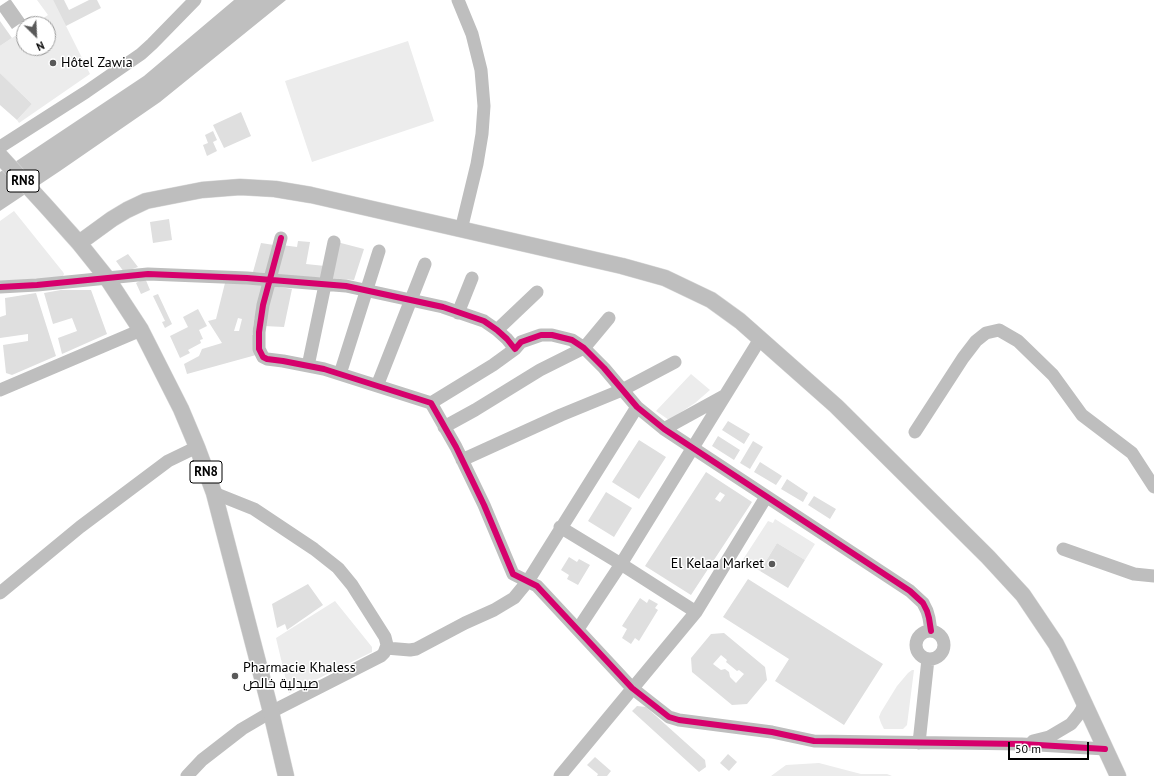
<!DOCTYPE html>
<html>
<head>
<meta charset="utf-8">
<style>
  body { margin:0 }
  #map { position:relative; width:1154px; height:776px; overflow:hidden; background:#fff; font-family:"PT Sans",sans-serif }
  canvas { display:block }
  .north { position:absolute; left:16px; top:16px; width:40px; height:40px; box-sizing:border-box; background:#fff; border:1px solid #999; border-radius:50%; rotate:156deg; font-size:11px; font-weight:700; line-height:16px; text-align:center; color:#000 }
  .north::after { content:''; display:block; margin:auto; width:14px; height:18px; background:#595959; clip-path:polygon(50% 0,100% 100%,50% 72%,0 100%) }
  .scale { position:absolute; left:1008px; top:742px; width:81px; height:18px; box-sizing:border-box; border:2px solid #000; border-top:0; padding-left:5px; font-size:12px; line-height:14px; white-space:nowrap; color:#000; -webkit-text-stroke:3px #fff; paint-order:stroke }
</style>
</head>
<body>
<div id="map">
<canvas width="1154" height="776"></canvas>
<div class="north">N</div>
<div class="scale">50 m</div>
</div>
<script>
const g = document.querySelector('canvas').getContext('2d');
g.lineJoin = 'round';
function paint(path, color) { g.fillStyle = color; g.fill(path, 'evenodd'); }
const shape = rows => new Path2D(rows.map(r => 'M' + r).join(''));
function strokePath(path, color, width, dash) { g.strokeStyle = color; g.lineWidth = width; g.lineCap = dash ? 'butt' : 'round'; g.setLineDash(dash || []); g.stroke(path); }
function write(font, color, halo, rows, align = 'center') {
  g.font = font + ' "PT Sans",Cairo,sans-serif'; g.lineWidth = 3; g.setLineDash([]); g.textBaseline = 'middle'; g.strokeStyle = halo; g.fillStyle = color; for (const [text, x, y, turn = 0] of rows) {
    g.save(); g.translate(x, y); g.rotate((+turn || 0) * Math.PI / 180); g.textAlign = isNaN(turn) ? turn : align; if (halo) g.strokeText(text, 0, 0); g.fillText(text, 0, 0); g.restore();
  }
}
const green = shape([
  [37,0,53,0,90,74,19,123,17,120,32,104,0,73,0,46,24,30,24,48,48,48,48,24,34,24,48,15],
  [408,41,434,121,312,162,285,81],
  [14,211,63,272,64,274,63,276,60,278,0,281,0,221],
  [691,374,710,390,695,403,669,420,656,411],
  [775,519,815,544,805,560,777,543,760,571,742,561,768,521,773,523],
  [335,601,372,647,372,652,289,693,276,638],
  [912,670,914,670,907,725,903,729,884,729,881,723,879,717,881,712,897,686,908,673],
  [819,763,861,774,887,774,892,776,771,776,786,765]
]);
const water = shape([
  [9,0,11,0,25,20,12,29,0,12,0,6],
  [234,0,286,0,160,102,60,171,0,211,0,172,144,76]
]);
const building = shape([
  [53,0,64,0,69,10,89,0,97,0,101,8,66,26],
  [0,21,12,38,0,46],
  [0,73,32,104,17,120,0,105],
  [241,112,251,136,224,148,213,125],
  [213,131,217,140,213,142,217,151,207,156,203,145,208,143,205,135],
  [169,219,172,240,153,243,150,222],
  [298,241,310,242,306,264,325,266,323,278,275,275,282,245,297,247],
  [337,242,364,249,354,280,329,278],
  [261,243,274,245,267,273,253,272],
  [128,254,138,267,124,272,116,261],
  [145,278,150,290,141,294,136,283],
  [225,283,263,285,254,321,252,335,255,335,256,355,187,374,184,364,199,356,202,349,222,343,208,321,216,319],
  [238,318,242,319,239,331,234,331],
  [273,286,292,289,284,327,264,326],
  [61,290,91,290,107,334,62,354,58,338,77,331,72,318,53,324,44,293],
  [36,293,56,356,12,375,6,373,3,345,28,341,28,334,0,338,0,317,6,315,5,298],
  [158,294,172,324,165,328,162,322,165,321,153,296],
  [198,309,207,326,199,330,203,339,200,340,201,343,188,350,190,353,180,358,170,336,188,327,183,317],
  [728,421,750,434,744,444,722,430],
  [718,436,740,450,734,460,712,446],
  [639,440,666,457,639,499,612,482],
  [753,441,763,447,750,469,740,463],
  [760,462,782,476,776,485,754,472],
  [706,472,752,502,691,595,645,566],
  [720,492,725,495,720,502,715,499],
  [787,479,808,493,803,502,781,489],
  [606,492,632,508,614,537,588,521],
  [814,496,836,509,830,519,808,505],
  [777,543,805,560,788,588,760,571],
  [569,557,577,562,579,559,590,565,578,585,567,579,569,575,561,570],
  [748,579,883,664,844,725,775,681,789,659,723,617],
  [308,584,323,605,287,630,285,624,277,628,272,604],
  [640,598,647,603,649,599,658,604,655,608,658,610,639,641,635,638,631,644,622,638,627,629,622,626],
  [724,633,765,667,767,680,747,704,732,705,692,672,691,658,711,634],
  [721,655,727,660,726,662,737,671,739,670,744,674,736,683,730,677,729,672,725,669,721,670,713,664],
  [637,706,646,707,705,760,706,767,699,772,632,711],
  [728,754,737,762,729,771,720,763],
  [595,757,611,771,607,776,597,776,598,774,587,765]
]);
const minor = shape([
  [458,0,472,34,481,70,484,106,482,134,477,164,461,230],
  [0,147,86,92,141,54,152,44,195,0],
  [281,238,263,305,259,332,259,349,263,357,267,359,283,361,324,369,431,403,456,447,484,505,513,574,537,586,632,688,669,717,679,720,772,732,814,741,1022,744,1105,749],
  [0,287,37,285,148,274,247,278,346,286,443,307,484,321,497,330,507,339,515,349,521,342,541,335,552,335,572,340,584,348,604,368,637,407,664,429,910,591,923,603,927,611,929,618,931,631],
  [458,313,472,278],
  [497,330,537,292],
  [308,366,334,242],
  [340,374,379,251],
  [377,386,425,264],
  [0,390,141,330],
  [431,403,493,365,515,349],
  [444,427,475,410,540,370,584,348,609,318],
  [664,429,724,396],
  [915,432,963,358,976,341,986,333,999,330,1018,341,1053,375,1082,415,1132,453,1154,487],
  [462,460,561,415,622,390,675,362],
  [560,527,621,564,696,612],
  [1063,549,1134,574,1154,576],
  [0,593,80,527,168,461,197,447],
  [578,629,621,564,760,339],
  '916 645a14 14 0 1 1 28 0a14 14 0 1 1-28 0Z',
  [386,648,410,650,416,649,465,623,494,610,514,598,528,581,637,407],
  [1033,741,1049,737,1071,724,1079,714,1085,704],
  [919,743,928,659],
  [187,776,202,760,242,729,271,712,381,656,384,653,387,645,385,637,352,585,338,568,314,549,254,509,214,493],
  [560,776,696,612,766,497]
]);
const major = shape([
  [0,156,45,205,79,243,107,278,141,330,181,409,197,447,214,493,271,712,286,776],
  [79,243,112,219,127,210,146,201,202,190,240,187,275,189,311,195,622,266,665,278,711,300,740,321,836,406,988,557,1023,595,1056,644,1068,668,1118,776]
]);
const cycleway = shape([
  [281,238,263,305,259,332,259,349,263,357,267,359,283,361,324,369,431,403,456,447,484,505,513,574,537,586,632,688,669,717,679,720,772,732,814,741,1022,744,1105,749],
  [0,287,37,285,148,274,247,278,346,286,443,307,484,321,497,330,507,339,515,349,521,342,541,335,552,335,572,340,584,348,604,368,637,407,664,429,910,591,923,603,927,611,929,618,931,631]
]);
const markers = [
  [53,63,4,"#595959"],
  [772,564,4,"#595959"],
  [235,676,4,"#595959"]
];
const shields = [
  [23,181,32],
  [206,472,32]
];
const shieldNames = [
  ["RN8",23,181],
  ["RN8",206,472]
];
const poiNames = [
  ["Hôtel Zawia",61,63],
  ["El Kelaa Market",764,564,"right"],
  ["Pharmacie Khaless",243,668],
  ["صيدلية خالص",243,684]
];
paint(green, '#ececec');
paint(water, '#bfbfbf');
paint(building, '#dfdfdf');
strokePath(major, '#dbdbdb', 17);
strokePath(minor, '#bebebe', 13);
strokePath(major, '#bebebe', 16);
strokePath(cycleway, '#d6006c', 6);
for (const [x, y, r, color] of markers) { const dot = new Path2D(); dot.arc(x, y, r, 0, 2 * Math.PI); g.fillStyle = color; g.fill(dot); strokePath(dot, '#fff', 1.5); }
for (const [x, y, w] of shields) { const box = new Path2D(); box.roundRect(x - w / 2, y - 11, w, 22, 3); g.fillStyle = '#fff'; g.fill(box); strokePath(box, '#000', 1); }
write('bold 13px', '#000', null, shieldNames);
write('14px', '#000', '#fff', poiNames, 'left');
</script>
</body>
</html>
